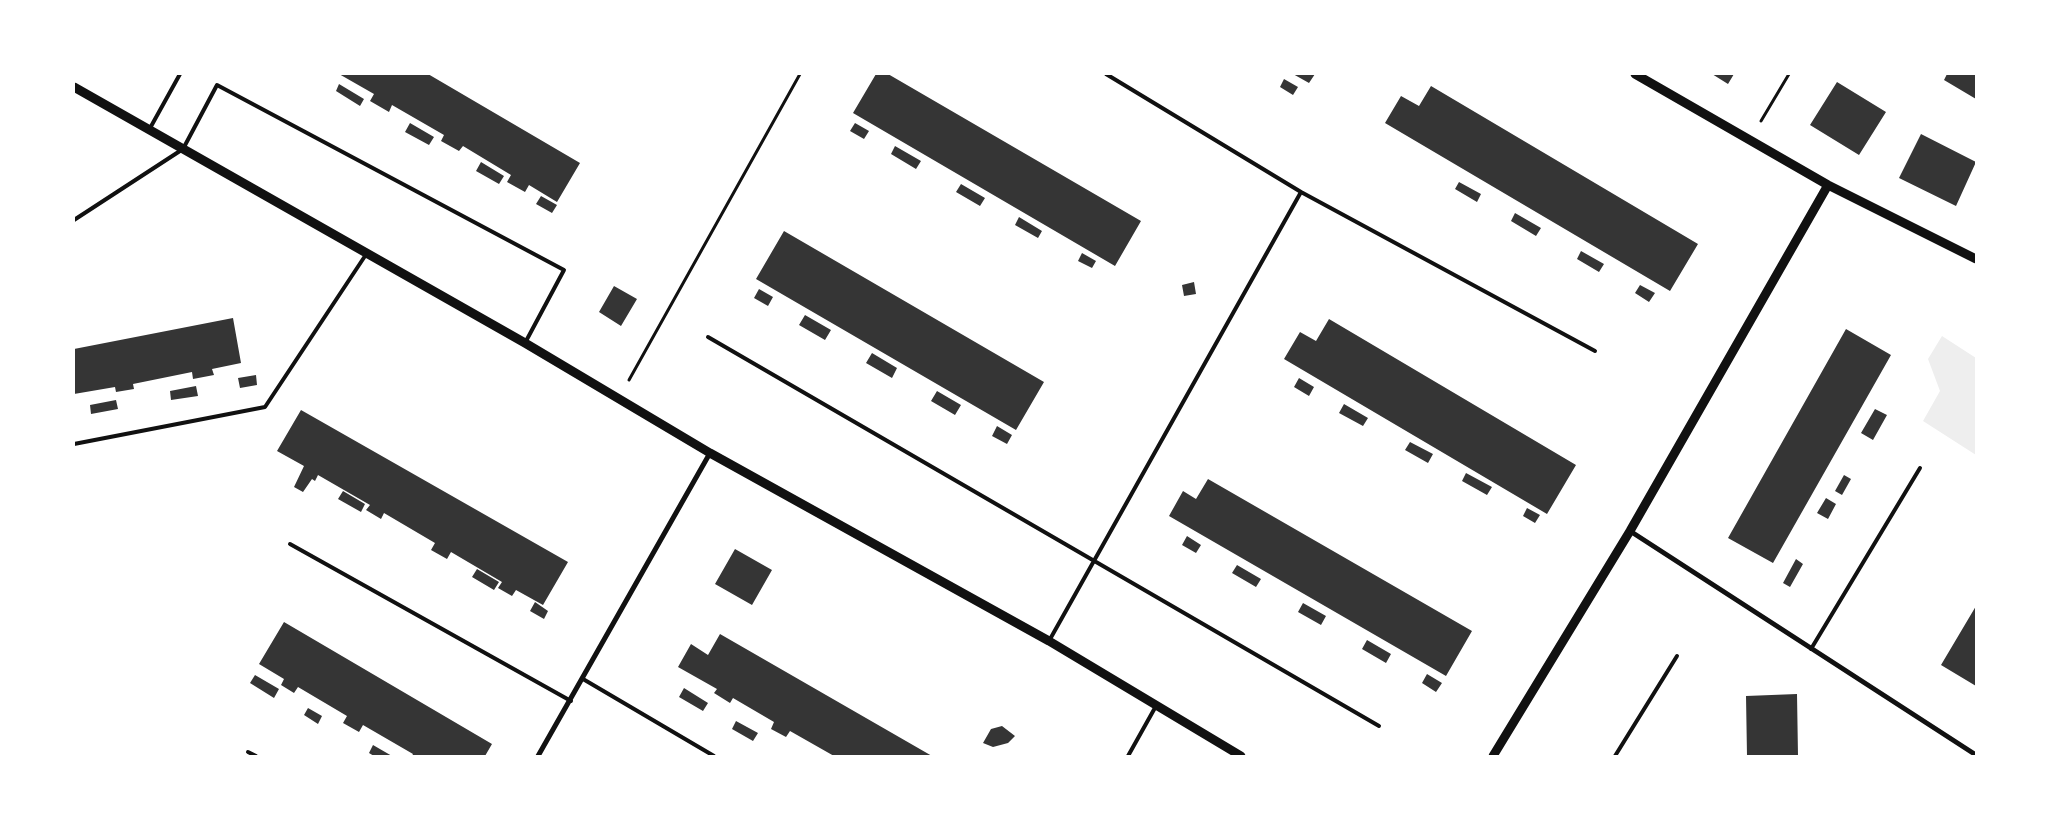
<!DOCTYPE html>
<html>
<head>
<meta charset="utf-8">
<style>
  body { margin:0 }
  #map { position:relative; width:2050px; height:830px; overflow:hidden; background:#fff; font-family:Merriweather,serif }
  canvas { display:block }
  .frame { position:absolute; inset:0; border:75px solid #fff; pointer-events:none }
</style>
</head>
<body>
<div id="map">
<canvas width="2050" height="830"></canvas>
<div class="frame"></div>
</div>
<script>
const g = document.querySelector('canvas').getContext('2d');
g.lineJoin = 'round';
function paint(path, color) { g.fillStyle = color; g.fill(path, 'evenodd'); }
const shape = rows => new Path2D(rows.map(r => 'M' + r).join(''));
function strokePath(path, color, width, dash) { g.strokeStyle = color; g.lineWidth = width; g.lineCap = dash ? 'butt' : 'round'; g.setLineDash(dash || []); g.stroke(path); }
const green = shape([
  [1942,336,1976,358,1976,455,1923,421,1940,391,1928,359]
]);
const building = shape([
  [339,74,428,74,580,163,557,202,529,185,525,192,507,182,511,175,463,146,459,151,441,141,444,135,392,105,389,112,370,101,374,94],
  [876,74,888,74,1141,221,1115,266,853,113],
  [1293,74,1315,74,1309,83],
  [1712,74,1734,74,1728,84],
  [1947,74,1976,74,1976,99,1944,80],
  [1284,79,1298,87,1293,95,1280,87],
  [1837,82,1886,112,1859,155,1810,125],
  [339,84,364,99,360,106,336,91],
  [1431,86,1698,244,1670,291,1385,123,1401,96,1419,106],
  [410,123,434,137,429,145,405,132],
  [855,123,869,131,864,139,850,131],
  [1921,134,1976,162,1956,206,1899,178],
  [895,146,921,161,916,169,891,154],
  [481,162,504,176,499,184,476,171],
  [1459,182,1481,194,1477,202,1455,189],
  [961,184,985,198,980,206,956,192],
  [541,196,557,205,552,213,536,204],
  [1515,213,1541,228,1536,236,1511,221],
  [1019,217,1042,231,1038,238,1015,225],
  [784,231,1044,382,1016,430,756,279],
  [1581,251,1604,264,1599,272,1577,259],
  [1082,253,1096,261,1092,268,1078,261],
  [1194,282,1196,294,1184,296,1182,285],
  [1640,285,1655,293,1649,302,1635,293],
  [614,286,637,299,621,326,599,312],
  [759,289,773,297,768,306,754,298],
  [805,315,831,330,825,340,799,325],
  [233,318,241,363,212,369,214,375,193,379,192,372,133,384,134,389,116,392,115,387,74,394,74,349],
  [1329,319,1576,465,1547,514,1284,359,1300,332,1316,341],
  [1846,329,1891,355,1773,563,1728,538],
  [872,353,897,368,892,378,866,363],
  [256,375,257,385,240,388,238,378],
  [1299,378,1314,387,1309,396,1294,387],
  [196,386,198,396,171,400,170,391],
  [937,391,961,405,955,415,931,401],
  [116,400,118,409,91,414,90,405],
  [1344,404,1368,418,1363,426,1339,413],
  [1875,409,1887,415,1873,440,1861,433],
  [301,410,568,562,543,605,516,590,512,596,498,588,502,582,451,552,447,559,431,550,435,543,384,513,381,519,366,510,370,505,318,475,315,481,312,479,303,492,294,487,304,466,277,451],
  [997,426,1012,435,1007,444,992,436],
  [1410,442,1433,454,1428,463,1405,450],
  [1466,473,1492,487,1487,495,1462,481],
  [1844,475,1851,479,1842,495,1835,491],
  [1208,479,1472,631,1446,676,1169,516,1183,491,1196,499],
  [343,491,365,504,361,512,338,499],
  [1826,498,1836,504,1828,519,1817,513],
  [1527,508,1540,515,1535,523,1523,516],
  [1187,536,1201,545,1196,553,1182,545],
  [735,549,772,570,752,605,715,584],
  [1796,559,1803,564,1790,587,1783,583],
  [1237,565,1261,579,1256,587,1232,573],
  [477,569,499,582,494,590,472,577],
  [535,602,548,611,544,619,530,611],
  [1303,603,1326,616,1321,625,1298,612],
  [1976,606,1976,686,1941,665],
  [284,622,492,744,485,756,412,756,413,754,363,725,359,732,343,723,347,716,298,687,294,693,281,685,284,679,259,664],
  [720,634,932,756,834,756,790,731,786,737,771,729,774,722,733,698,730,703,714,693,717,689,678,667,691,644,708,655],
  [1367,640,1391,654,1386,663,1362,649],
  [1427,674,1442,683,1436,692,1422,683],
  [255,675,279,689,274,698,250,683],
  [684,688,708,703,703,711,679,697],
  [1797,694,1798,756,1747,756,1746,696],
  [308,708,322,716,318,724,304,715],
  [736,721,758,733,753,741,732,729],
  [1002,726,1015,736,1008,743,993,747,983,743,991,729],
  [373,745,392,756,374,756,369,753]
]);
const path = shape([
  [1761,121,1789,74],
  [629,380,800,74]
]);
const service = shape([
  [1106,74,1301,192,1595,351],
  [149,130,180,74],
  [74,220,183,149,217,85,564,270,525,343],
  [708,337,1379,726],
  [74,444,265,407,367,253],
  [290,544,571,701],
  [1049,641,1301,192],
  [1811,649,1920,468],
  [583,679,714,756],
  [248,752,256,756],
  [1128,756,1156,706],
  [1615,756,1677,656]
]);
const minor = shape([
  [1630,531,1976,755],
  [538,756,710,453]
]);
const tertiary = shape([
  [1635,74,1828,185,1976,259],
  [74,87,525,343,710,453,1049,641,1241,756],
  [1493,756,1630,531,1828,185]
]);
paint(green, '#eee');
paint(building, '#353535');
strokePath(path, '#111', 3);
strokePath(service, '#111', 4);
strokePath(minor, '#111', 5);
strokePath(tertiary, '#111', 9);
</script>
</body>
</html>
